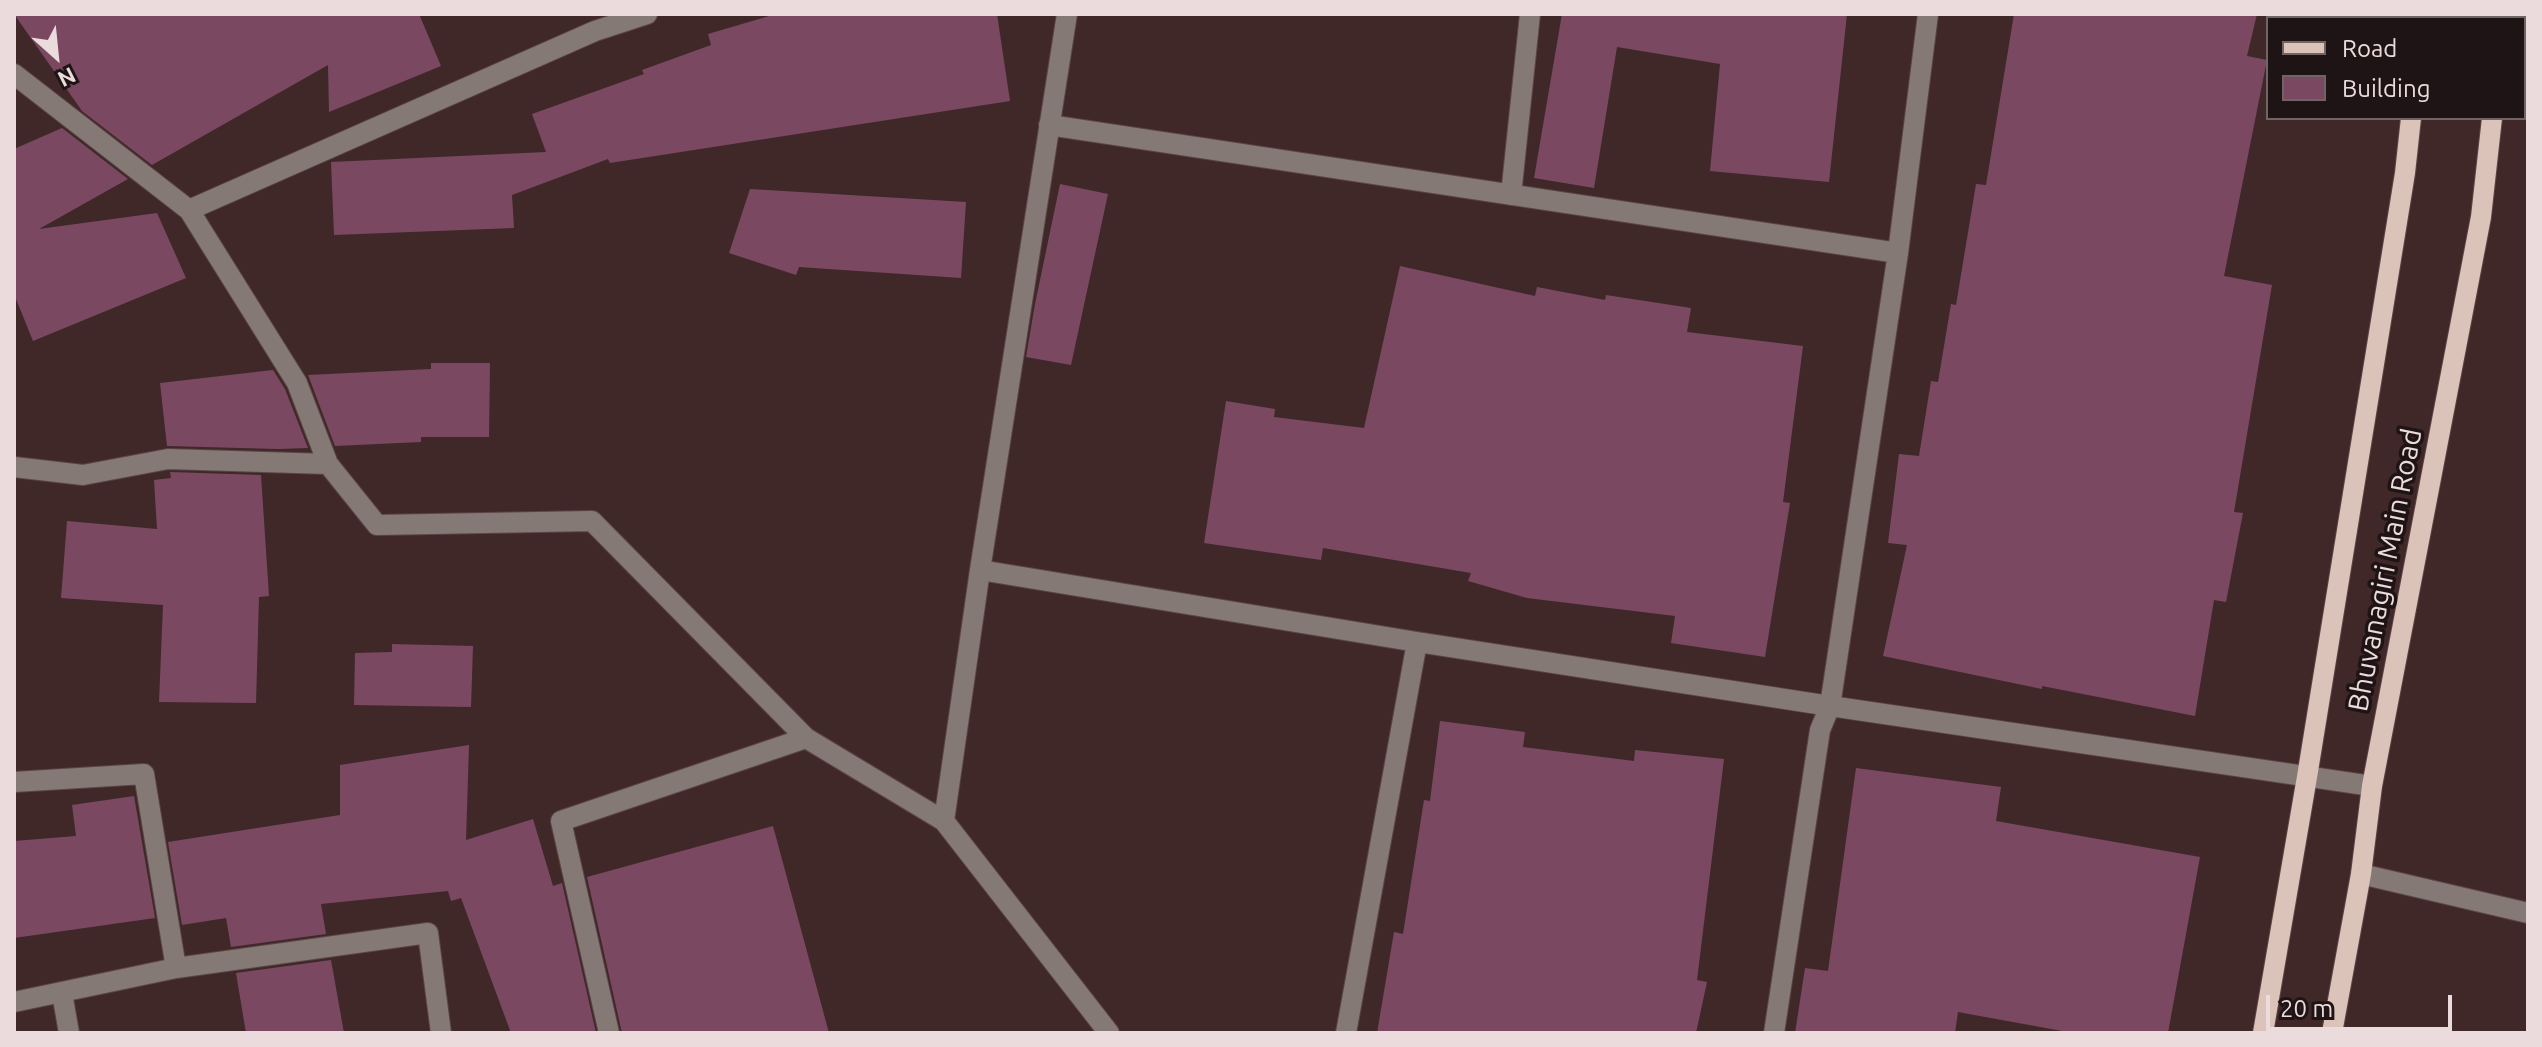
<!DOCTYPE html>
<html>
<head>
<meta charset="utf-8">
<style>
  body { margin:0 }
  #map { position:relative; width:2542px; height:1047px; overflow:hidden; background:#402829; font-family:Ubuntu,sans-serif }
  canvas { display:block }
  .frame { position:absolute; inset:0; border:16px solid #ecdbdc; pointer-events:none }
  .legend { position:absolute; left:2266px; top:16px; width:260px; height:104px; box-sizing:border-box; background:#1f1415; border:2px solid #716465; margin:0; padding:10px 14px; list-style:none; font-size:24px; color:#ecdbdc }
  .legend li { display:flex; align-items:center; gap:16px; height:40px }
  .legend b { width:40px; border:2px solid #716465 }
  .north { position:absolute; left:16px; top:16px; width:80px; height:80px; -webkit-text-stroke:6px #1f1415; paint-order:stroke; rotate:153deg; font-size:22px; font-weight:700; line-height:32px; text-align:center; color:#ecdbdc }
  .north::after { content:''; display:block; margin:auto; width:28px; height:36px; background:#ecdbdc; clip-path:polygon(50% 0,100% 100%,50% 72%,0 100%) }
  .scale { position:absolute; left:2266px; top:995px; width:186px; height:36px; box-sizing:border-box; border:4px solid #ecdbdc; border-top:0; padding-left:10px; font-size:24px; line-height:28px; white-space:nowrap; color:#ecdbdc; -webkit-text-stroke:6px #1f1415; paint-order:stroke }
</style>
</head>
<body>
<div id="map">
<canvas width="2542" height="1047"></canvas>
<div class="frame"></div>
<ul class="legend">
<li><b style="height:10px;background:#dcc3ba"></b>Road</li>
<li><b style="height:22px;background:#7a4961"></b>Building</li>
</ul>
<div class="north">N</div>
<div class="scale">20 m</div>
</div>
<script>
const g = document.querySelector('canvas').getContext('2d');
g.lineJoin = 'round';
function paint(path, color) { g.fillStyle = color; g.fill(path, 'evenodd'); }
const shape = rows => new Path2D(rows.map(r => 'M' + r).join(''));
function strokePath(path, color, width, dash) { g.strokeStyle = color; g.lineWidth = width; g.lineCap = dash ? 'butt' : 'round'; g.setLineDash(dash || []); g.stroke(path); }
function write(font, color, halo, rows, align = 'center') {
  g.font = font + ' Ubuntu,sans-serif'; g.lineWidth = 7; g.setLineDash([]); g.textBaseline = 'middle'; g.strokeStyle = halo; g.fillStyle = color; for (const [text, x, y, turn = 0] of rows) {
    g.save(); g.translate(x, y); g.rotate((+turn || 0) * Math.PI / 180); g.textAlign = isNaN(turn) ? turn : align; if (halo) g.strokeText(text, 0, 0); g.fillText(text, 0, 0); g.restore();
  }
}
const building = shape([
  [14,14,419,14,441,66,329,112,328,65,152,165,82,111],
  [776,14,997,14,1010,101,610,163,608,159,512,195,514,228,334,235,331,162,546,152,532,114,644,74,642,70,711,45,708,34],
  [1562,14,1847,14,1829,182,1710,171,1720,64,1617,47,1594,188,1534,178],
  [2014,14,2257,14,2247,56,2267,60,2224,276,2272,285,2234,512,2243,513,2226,602,2214,600,2195,716,2042,686,2042,689,1883,656,1907,545,1888,543,1899,454,1919,456,1931,381,1938,382,1951,304,1956,305,1976,184,1986,185],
  [62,128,128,179,39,229,157,213,186,278,33,341,14,294,14,149],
  [1060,184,1108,194,1071,365,1026,357,1035,304],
  [750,189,966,202,961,278,799,267,796,275,729,253],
  [1400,266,1535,296,1537,287,1605,300,1606,295,1691,308,1687,332,1803,346,1783,502,1790,503,1765,657,1671,643,1675,616,1527,598,1468,581,1471,573,1323,548,1321,560,1204,543,1226,401,1275,409,1274,417,1364,428],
  [431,363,490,363,489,437,421,437,421,442,335,446,308,375,431,369],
  [273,370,285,389,308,448,278,449,167,446,160,383],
  [170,472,261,475,269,596,259,597,256,703,159,702,163,605,61,598,67,521,157,529,154,480,171,478],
  [392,644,473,646,471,707,354,705,355,653,392,652],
  [1440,721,1525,732,1523,747,1634,761,1635,750,1724,759,1697,980,1707,982,1696,1033,1377,1033,1394,932,1403,934,1424,800,1430,801],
  [469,745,466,840,533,819,553,886,562,883,596,1033,511,1033,461,898,451,901,448,891,321,904,326,934,231,947,226,918,182,925,168,842,340,815,340,765],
  [1856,768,2001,787,1996,821,2200,857,2168,1033,2073,1033,1958,1012,1955,1033,1795,1033,1805,968,1828,971],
  [134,796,155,918,14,938,14,841,76,836,72,805],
  [773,826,829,1033,622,1033,587,877],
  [331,960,344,1033,246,1033,236,973]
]);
const minor = shape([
  [14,74,189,210,297,383,328,464,377,525,592,521,806,738,944,821,1109,1033],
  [1049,125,1898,253],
  [1511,195,1530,14],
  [189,210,595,31,647,14],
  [14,467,83,475,168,459,328,464],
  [980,570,1417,642,1830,706,2372,786],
  [14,782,144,774,176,968],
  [944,821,980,570,1067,14],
  [2361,874,2528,913],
  [62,993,69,1033],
  [14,1002,176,968,428,933,441,1033],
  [609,1033,561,821,806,738],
  [1346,1033,1417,642],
  [1774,1033,1820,730,1830,706,1898,253,1928,14]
]);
const major = shape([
  [2424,18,2424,14],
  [2504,18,2504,14],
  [2263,1033,2307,777,2405,173,2411,118],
  [2332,1033,2361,874,2372,786,2481,217,2492,118]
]);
const streetNames = [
  ["Bhuvanagiri Main Road",2385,570,-79]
];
paint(building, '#7a4961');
strokePath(minor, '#5c4546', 22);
strokePath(major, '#5c4546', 22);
strokePath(minor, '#857975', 20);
strokePath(major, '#dcc3ba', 20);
write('28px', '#ecdbdc', '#1f1415', streetNames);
</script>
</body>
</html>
